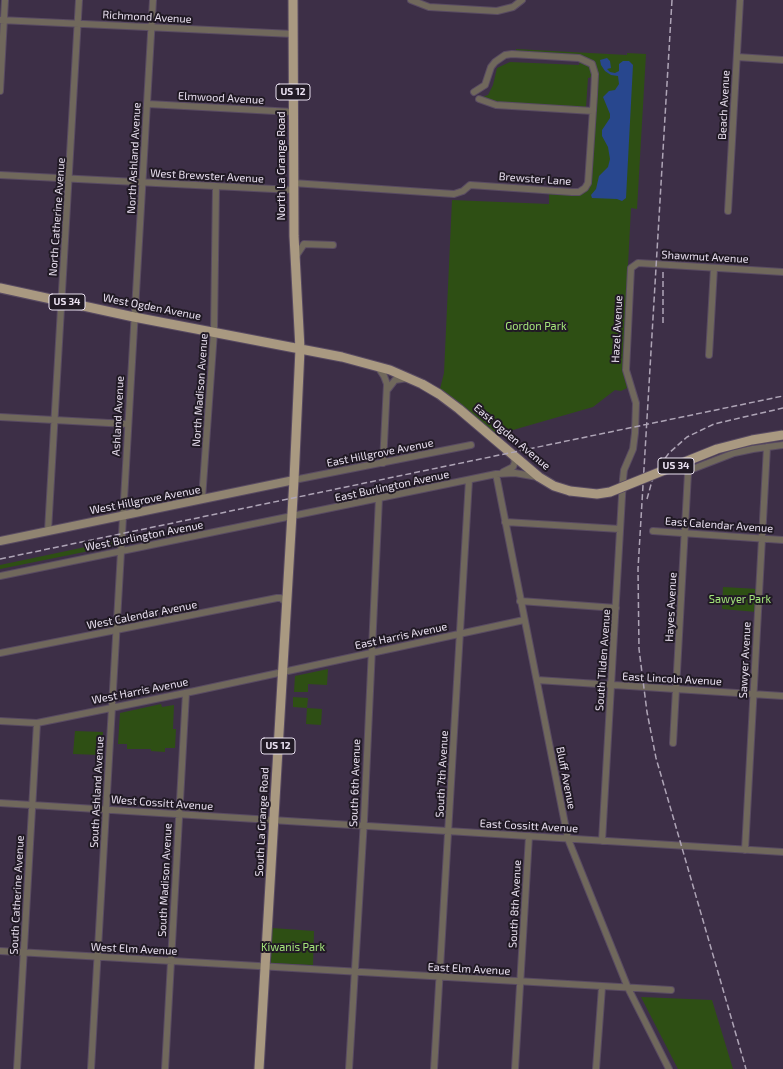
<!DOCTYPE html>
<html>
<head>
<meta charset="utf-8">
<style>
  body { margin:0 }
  canvas { display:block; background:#3d2f47 }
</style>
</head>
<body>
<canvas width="783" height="1069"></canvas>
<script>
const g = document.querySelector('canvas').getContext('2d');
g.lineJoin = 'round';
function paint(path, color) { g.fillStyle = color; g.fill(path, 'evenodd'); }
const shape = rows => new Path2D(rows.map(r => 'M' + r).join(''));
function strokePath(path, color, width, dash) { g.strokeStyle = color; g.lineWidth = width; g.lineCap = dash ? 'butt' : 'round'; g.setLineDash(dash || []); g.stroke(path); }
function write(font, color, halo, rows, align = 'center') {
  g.font = font + ' "Exo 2",sans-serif'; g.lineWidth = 4; g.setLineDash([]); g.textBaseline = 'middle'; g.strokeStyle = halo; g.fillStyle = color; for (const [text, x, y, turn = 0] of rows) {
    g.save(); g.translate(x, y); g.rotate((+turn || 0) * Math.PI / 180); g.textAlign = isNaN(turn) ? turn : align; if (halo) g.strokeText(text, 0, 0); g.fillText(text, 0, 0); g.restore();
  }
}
const green = shape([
  [516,49,627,55,627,53,646,54,637,209,631,208,623,360,623,372,627,388,621,391,615,390,593,407,492,436,439,393,444,373,452,200,549,204,549,194,579,195,589,186,592,176,598,75,596,67,592,61,583,56,516,51],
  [580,61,585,63,591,68,592,75,592,77,588,78,586,107,497,103,488,101,482,97,488,95,493,85,497,68,510,62,579,65],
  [114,541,114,546,0,569,0,565],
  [723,587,758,589,757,612,722,609],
  [328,669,327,685,308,684,308,692,294,692,295,676],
  [293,697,308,698,307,708,322,709,321,725,306,724,307,708,293,707],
  [161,704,162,707,174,705,173,729,176,729,175,748,165,748,165,752,151,751,151,749,127,749,127,744,118,744,120,713],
  [75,731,103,732,101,755,73,754],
  [272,928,314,931,313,965,271,963],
  [641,997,712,1000,733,1069,678,1069]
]);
const water = shape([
  [607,58,610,61,611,68,607,69,610,72,615,73,619,71,619,64,623,61,629,61,633,65,626,198,622,201,617,199,592,198,591,195,596,189,599,176,608,167,610,159,608,147,602,136,602,130,610,118,610,114,603,97,609,91,615,90,619,84,618,76,611,75,605,71,601,65,600,60]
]);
const street = shape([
  [411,0,429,7,497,11,513,7,522,0],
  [0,20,293,34],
  [737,57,783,60],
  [0,91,5,0],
  [479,99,496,105,593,111],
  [148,104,293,112],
  [0,175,293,190],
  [293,183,454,194,463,191,470,185,572,192,579,192,585,188,588,183,594,95,595,74,592,64,579,58,512,54,505,55,495,62,491,67,485,85,474,92],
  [728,211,740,0],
  [296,256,304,244,333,245],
  [709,355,714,268],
  [378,367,384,376,387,384,383,463],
  [388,389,395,380,408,378],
  [0,417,127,424],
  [503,472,513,467,515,462,513,456],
  [496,474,568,839,628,988,669,1069],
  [294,480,471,445],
  [202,499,214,332,216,186],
  [505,522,620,529],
  [48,531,79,0],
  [653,531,783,540],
  [0,576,496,474,515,473,538,477],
  [520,601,616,608],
  [0,653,277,598,281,598,287,604],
  [537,680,783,696],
  [0,721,37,723,195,691,524,620],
  [673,743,688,473,690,470,734,453,753,449,783,445],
  [0,803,783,852],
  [602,841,623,479,624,470,633,449,635,433,636,403,626,370,631,268,638,263,783,272],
  [745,850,767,447],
  [0,951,671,990],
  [17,1069,37,723],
  [91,1069,153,0],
  [165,1069,186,693],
  [349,1069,364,820,379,498],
  [434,1069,469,480],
  [515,1069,529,836],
  [596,1069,602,987]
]);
const secondary = shape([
  [0,541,294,480]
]);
const primary = shape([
  [0,288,134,317,342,357,390,370,422,384,439,394,459,409,539,477,554,486,570,491],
  [259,1069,294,480,300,349,294,236,293,0]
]);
const rail = shape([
  [672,0,638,569,639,649,647,712,656,758,746,1069],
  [663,272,663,325],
  [647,499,652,481,661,464,669,453,687,437,714,424,783,408],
  [0,559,783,396]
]);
const primaryBridge = shape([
  [570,491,597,494,610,492,717,449,752,440,783,435]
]);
const shields = [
  [293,92,34],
  [67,302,36],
  [676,466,36],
  [278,746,34]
];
const shieldNames = [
  ["US 12",293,92],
  ["US 34",67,302],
  ["US 34",676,466],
  ["US 12",278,746]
];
const streetNames = [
  ["Richmond Avenue",147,17,3],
  ["Elmwood Avenue",221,98,3],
  ["Beach Avenue",724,105,-87],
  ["North Ashland Avenue",134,158,-87],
  ["North La Grange Road",281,166,-90],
  ["West Brewster Avenue",207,176,3],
  ["Brewster Lane",535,179,4],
  ["North Catherine Avenue",57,217,-86],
  ["Shawmut Avenue",705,257,3],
  ["West Ogden Avenue",152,307,11],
  ["Hazel Avenue",617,329,-87],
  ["North Madison Avenue",200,390,-86],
  ["Ashland Avenue",118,416,-87],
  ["East Ogden Avenue",512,437,40],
  ["East Hillgrove Avenue",380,453,-11],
  ["East Burlington Avenue",392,486,-12],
  ["West Hillgrove Avenue",145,500,-11],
  ["East Calendar Avenue",719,525,4],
  ["West Burlington Avenue",144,536,-11],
  ["Hayes Avenue",671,607,-87],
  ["West Calendar Avenue",142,615,-11],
  ["East Harris Avenue",401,636,-12],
  ["South Tilden Avenue",603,660,-86],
  ["Sawyer Avenue",745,660,-87],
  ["East Lincoln Avenue",672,679,3],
  ["West Harris Avenue",140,691,-11],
  ["South 7th Avenue",442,774,-87],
  ["Bluff Avenue",566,778,79],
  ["South 6th Avenue",355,783,-88],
  ["South Ashland Avenue",97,792,-87],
  ["West Cossitt Avenue",162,803,4],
  ["South La Grange Road",262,822,-87],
  ["East Cossitt Avenue",529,826,3],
  ["South Madison Avenue",165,880,-87],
  ["South Catherine Avenue",17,895,-87],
  ["South 8th Avenue",515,904,-87],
  ["West Elm Avenue",134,949,3],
  ["East Elm Avenue",469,969,3]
];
const parkNames = [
  ["Gordon Park",536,326],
  ["Sawyer Park",740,599],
  ["Kiwanis Park",293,947]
];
paint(green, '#2e4f14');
paint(water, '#28478e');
strokePath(street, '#594b62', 8);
strokePath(secondary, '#594b62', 10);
strokePath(primary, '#594b62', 11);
strokePath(street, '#70685c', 6);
strokePath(secondary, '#908471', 8);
strokePath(primary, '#a99981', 9);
strokePath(rail, '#aea4b6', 1.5, [6, 3]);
strokePath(primaryBridge, '#594b62', 11, []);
strokePath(primaryBridge, '#a99981', 9);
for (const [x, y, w] of shields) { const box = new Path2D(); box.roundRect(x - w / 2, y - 8, w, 16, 3); g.fillStyle = '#211a25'; g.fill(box); strokePath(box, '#e9e0f0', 1); }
write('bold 10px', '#e9e0f0', null, shieldNames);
write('11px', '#e9e0f0', '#211a25', streetNames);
write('11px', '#a4e57a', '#211a25', parkNames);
</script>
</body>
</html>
